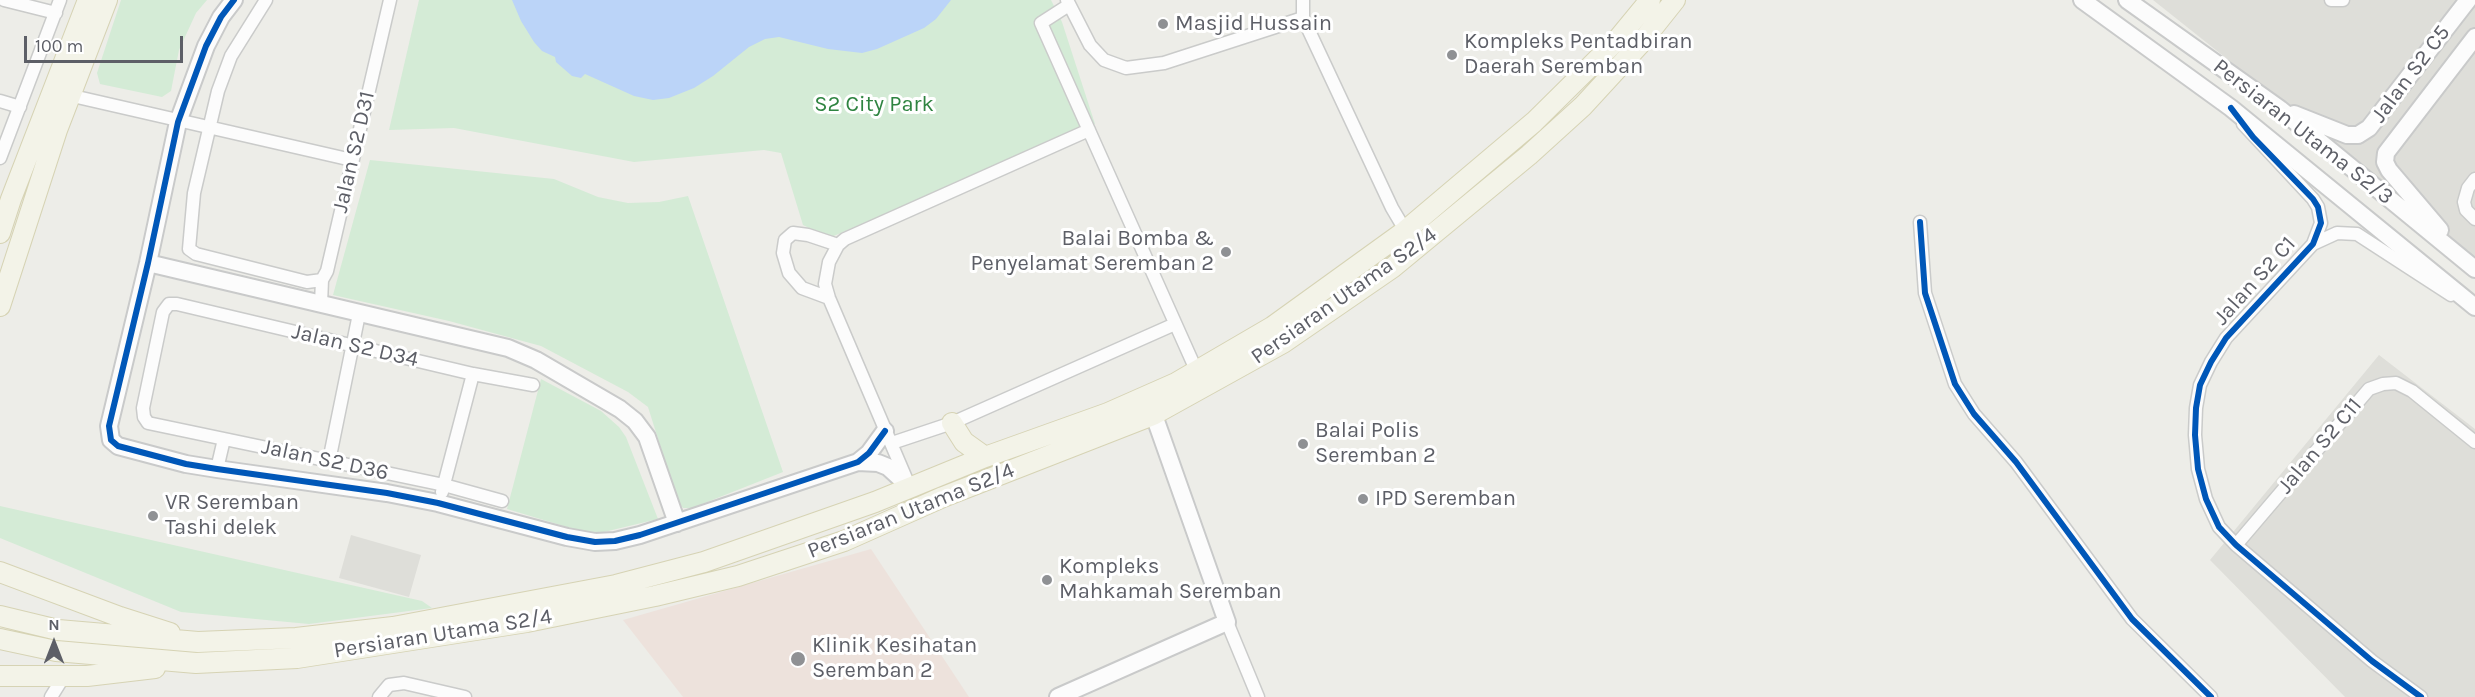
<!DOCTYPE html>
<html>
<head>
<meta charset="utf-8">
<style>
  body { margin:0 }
  #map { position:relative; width:2475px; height:697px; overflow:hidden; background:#edede8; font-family:Karla,sans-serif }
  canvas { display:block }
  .north { position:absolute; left:24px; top:613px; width:60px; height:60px; -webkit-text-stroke:4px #fff; paint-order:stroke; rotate:0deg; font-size:16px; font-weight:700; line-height:24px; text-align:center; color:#5d5f67 }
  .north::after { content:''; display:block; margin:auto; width:21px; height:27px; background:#5d5f67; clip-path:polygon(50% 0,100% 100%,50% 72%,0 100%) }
  .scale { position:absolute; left:24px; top:36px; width:159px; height:27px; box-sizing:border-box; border:3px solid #5d5f67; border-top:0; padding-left:8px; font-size:18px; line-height:21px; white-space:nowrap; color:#5d5f67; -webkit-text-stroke:4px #fff; paint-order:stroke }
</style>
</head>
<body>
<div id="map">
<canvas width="2475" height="697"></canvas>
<div class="north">N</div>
<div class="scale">100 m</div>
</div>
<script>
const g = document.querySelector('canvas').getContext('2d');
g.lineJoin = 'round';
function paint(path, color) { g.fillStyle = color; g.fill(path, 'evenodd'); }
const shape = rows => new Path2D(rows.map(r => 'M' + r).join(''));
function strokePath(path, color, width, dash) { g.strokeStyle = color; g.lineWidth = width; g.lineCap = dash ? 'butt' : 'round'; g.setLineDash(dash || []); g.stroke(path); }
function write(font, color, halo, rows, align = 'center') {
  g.font = font + ' Karla,sans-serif'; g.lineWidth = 6; g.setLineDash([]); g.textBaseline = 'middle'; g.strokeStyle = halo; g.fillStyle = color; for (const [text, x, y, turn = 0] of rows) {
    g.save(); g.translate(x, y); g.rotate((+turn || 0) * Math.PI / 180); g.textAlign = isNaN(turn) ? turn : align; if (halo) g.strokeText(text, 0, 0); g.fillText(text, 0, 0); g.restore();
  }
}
const industrial = shape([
  [2153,0,2475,0,2475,256],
  [2379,355,2475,429,2475,697,2345,697,2210,560],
  [351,535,421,555,409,597,339,578]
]);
const medical = shape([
  [871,549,969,697,683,697,623,620]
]);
const green = shape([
  [121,0,207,0,196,13,179,50,171,91,162,97,100,84,97,73],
  [419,0,1051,0,1062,22,1095,124,829,238,803,225,781,153,764,150,634,162,454,128,389,130],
  [370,160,554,179,598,197,628,203,659,202,688,196,783,472,692,508,683,508,678,502,648,407,628,392,541,346,449,321,333,295],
  [541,379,601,411,619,427,626,437,658,519,604,532,587,533,507,509],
  [0,506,422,601,432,608,309,624,181,612,0,538]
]);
const water = shape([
  [512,0,951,0,936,19,924,28,877,49,862,53,828,49,779,37,765,39,749,47,713,76,694,88,669,98,653,100,634,96,585,74,581,78,572,76,556,62,555,57,542,51,534,42,521,21]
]);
const street = shape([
  [4,0,56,13],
  [266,0,231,56,218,91,194,193,189,249,196,254,307,282,322,280],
  [1067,0,1090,45,1104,60,1126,68,1164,63,1303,18,1392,208,1408,235],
  [1303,0,1303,18],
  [2331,0,2343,0],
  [1069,5,1041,23,1197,372],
  [64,94,352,160],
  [0,101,20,107],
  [2243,124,2313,199,2318,207,2321,223,2313,244,2226,338,2211,362,2200,385,2196,408,2195,435,2198,469,2206,499,2219,527,2236,545,2372,661,2421,697],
  [0,158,60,0],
  [2475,179,2468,188,2464,202,2466,210,2475,219],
  [1920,222,1925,293,1955,384,1974,414,2016,462,2132,619,2211,697],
  [2313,244,2337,233,2357,234,2451,295],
  [829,298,802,288,789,273,783,253,785,240,793,233,808,235,838,245],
  [321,304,322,280,327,271,390,0],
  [892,443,952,423,1175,324],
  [329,461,359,314],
  [217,469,224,439],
  [908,483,829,298,825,284,829,262,838,245,845,239,1089,130],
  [442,492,473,374],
  [502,501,444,485,148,423,144,417,143,408,163,312,169,304,177,304,473,374,533,385],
  [2236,545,2369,389,2383,384,2396,383,2412,391,2475,442],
  [1227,622,1258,697],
  [51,697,64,676],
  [379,697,389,685,404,683,465,697]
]);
const secondary = shape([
  [234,0,221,17,206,46,178,122,148,263,109,426,111,440,118,446,186,464,217,469,387,493,438,503,567,537,595,542,615,541,640,535,858,462,869,453,885,431],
  [2082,0,2231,108,2475,307],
  [2127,0,2280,109,2475,269],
  [2294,114,2347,135,2358,135,2369,128,2468,0],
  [2440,230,2389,170,2385,162,2386,153,2475,37],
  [148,263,508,348,536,360,620,409,635,421,647,437,677,523],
  [858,462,878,463,888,467,910,487],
  [1058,697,1227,622,1150,404]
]);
const primary = shape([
  [0,233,11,199,88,0],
  [0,306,57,130,107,0],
  [952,423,964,442,985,457],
  [0,572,120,617,170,633],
  [0,616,58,630,198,642,296,638,393,627,616,585,704,562,875,502,985,457,1108,413,1176,383,1272,327,1405,231,1534,122,1617,40,1650,0],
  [0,639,56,651,196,663,297,658,527,622,655,596,738,576,844,541,943,497,1153,415,1283,343,1392,268,1529,155,1583,106,1640,44,1675,0],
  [0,676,87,676,155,668]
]);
const cycleway = shape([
  [234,0,221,17,206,46,178,122,148,263,109,426,111,440,118,446,186,464,217,469,387,493,438,503,567,537,595,542,615,541,640,535,858,462,869,453,885,431],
  [2231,108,2253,137,2313,199,2318,207,2321,223,2313,244,2226,338,2211,362,2200,385,2196,408,2195,435,2198,469,2206,499,2219,527,2236,545,2372,661,2421,697],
  [1920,222,1925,293,1955,384,1974,414,2016,462,2132,619,2211,697]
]);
const markers = [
  [1163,24,6,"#8f9194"],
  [1452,55,6,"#8f9194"],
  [1226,252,6,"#8f9194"],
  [1303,444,6,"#8f9194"],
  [1363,499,6,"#8f9194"],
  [153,516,6,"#8f9194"],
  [1047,580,6,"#8f9194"],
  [798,659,8,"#8f9194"]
];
const poiNames = [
  ["Masjid Hussain",1175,24],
  ["Kompleks Pentadbiran",1464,42],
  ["Daerah Seremban",1464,67],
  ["Balai Bomba &",1214,239,"right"],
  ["Penyelamat Seremban 2",1214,264,"right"],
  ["Balai Polis",1315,431],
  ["Seremban 2",1315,456],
  ["IPD Seremban",1375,499],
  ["VR Seremban",165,503],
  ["Tashi delek",165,528],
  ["Kompleks",1059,567],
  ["Mahkamah Seremban",1059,592],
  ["Klinik Kesihatan",812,646],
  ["Seremban 2",812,671]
];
const streetNames = [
  ["Jalan S2 C5",2411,74,-53],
  ["Persiaran Utama S2/3",2303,132,38],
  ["Jalan S2 D31",354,152,-77],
  ["Jalan S2 C1",2255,281,-48],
  ["Persiaran Utama S2/4",1344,296,-35],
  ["Jalan S2 D34",355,346,13],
  ["Jalan S2 C11",2320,446,-50],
  ["Jalan S2 D36",325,460,12],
  ["Persiaran Utama S2/4",911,511,-22],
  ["Persiaran Utama S2/4",443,634,-9]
];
const parkNames = [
  ["S2 City Park",874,105]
];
paint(industrial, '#deded9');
paint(medical, '#ede2dc');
paint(green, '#d4ebd6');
paint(water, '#bbd4f8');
strokePath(street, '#cacbca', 15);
strokePath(secondary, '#c9caca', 20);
strokePath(primary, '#d6d3b4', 22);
strokePath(street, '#fcfcfc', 12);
strokePath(secondary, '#fcfcfc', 16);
strokePath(primary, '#f3f3e8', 20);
strokePath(cycleway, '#0057b8', 6);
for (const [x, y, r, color] of markers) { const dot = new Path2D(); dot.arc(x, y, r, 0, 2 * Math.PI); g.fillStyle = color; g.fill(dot); strokePath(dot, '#fff', 2); }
write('22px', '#5d5f67', '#fff', poiNames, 'left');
write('22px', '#5d5f67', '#fff', streetNames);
write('22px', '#2f8441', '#fff', parkNames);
</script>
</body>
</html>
